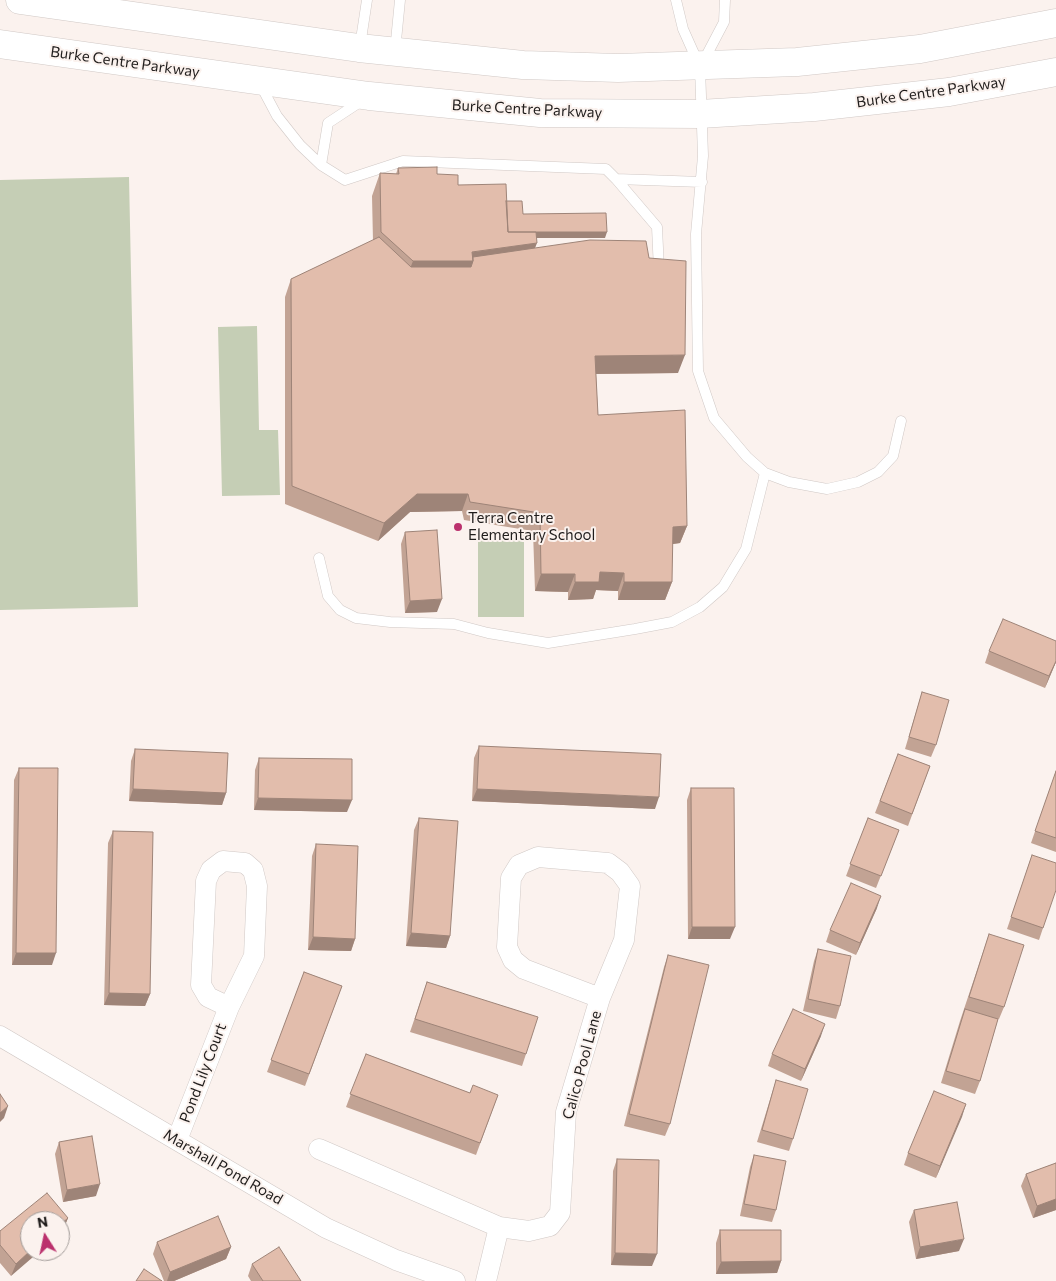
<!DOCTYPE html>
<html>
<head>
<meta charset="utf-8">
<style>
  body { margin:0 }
  #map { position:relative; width:1056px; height:1281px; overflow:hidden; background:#fbf2ee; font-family:Commissioner,sans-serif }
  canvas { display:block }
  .north { position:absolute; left:20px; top:1211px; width:50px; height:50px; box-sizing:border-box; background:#fbf2ee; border:1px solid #a39d9a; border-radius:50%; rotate:350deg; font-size:14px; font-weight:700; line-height:20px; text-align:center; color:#201d1c }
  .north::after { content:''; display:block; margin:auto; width:18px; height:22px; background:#bb316d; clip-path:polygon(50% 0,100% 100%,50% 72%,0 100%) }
</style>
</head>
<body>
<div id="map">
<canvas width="1056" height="1281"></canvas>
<div class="north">N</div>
</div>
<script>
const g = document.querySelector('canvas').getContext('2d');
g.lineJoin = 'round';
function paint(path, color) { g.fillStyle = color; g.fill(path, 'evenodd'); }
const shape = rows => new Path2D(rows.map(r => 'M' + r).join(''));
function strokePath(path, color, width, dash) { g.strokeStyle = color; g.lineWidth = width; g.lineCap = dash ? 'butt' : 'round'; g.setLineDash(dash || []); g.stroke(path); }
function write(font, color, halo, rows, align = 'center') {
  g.font = font + ' Commissioner,sans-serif'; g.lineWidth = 4; g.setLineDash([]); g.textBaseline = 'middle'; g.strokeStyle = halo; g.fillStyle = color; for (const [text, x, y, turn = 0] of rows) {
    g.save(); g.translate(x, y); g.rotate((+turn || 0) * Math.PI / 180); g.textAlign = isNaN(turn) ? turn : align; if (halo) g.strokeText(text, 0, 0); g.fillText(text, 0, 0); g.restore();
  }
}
const green = shape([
  [129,177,138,607,0,610,0,180],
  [257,326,259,430,278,430,280,495,222,496,218,327],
  [478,535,524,535,524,617,478,617]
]);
const service = shape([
  [676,0,683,29,700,67,703,156,696,234,698,371,714,418,747,457,765,473,789,482,827,489,858,482,878,472,893,456,901,421],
  [360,46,367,0],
  [395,51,400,0],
  [703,62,724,22,725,0],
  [260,84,277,116,300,145,321,165,345,180,403,161,606,169,616,179,702,182],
  [321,165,328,123,363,100],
  [616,179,657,227,659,270],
  [319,558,328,596,340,610,356,618,390,622,454,624,488,633,548,643,635,629,672,622,700,607,723,587,746,549,765,473]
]);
const minor = shape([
  [0,1036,326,1228,396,1260,455,1281],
  [177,1140,229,1007,254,956,257,886,253,870,245,863,223,861,211,870,206,881,201,985,208,997,229,1007],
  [319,1149,499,1227],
  [486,1281,499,1227,529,1231,550,1226,560,1213,566,1112,600,998,624,940,630,886,620,872,608,863,538,857,519,865,511,878,507,947,513,960,524,969,600,998]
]);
const secondary = shape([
  [20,0,359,48,523,65,618,68,797,62,920,49,1056,23],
  [0,44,369,96,540,113,700,114,814,107,949,92,1056,72]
]);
const wall = shape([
  [398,168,437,174,458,185,506,201,523,214,605,238,536,238,535,248,649,258,678,373,596,374,598,415,687,526,680,543,672,544,672,582,665,600,618,600,618,591,596,590,593,599,568,600,568,592,535,591,533,531,464,520,462,511,410,512,378,541,285,504,285,297,291,279,373,241,372,196,380,173,396,174],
  [405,532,437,612,405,613,401,544],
  [1056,641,1056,662,1045,688,985,663,989,651],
  [922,692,936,745,931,757,905,749],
  [479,746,655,809,472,801,474,758],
  [135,749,226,793,222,805,129,801,131,761],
  [898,754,930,766,908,826,875,813],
  [259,758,347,812,254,810,255,770],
  [19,768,52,965,12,965,14,780],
  [1056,771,1056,852,1031,843],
  [691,788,730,939,688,939,687,800],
  [419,818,450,936,446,948,406,946,414,830],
  [868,818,899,830,876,888,846,876],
  [113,831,150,994,145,1006,104,1005,108,843],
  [316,844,355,939,351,951,308,950,312,856],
  [1032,855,1043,928,1039,940,1007,929],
  [877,908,856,955,826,942,830,930],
  [989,934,1004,1007,999,1019,998,1019,980,1081,975,1094,941,1083,960,1021],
  [818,949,840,1006,836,1019,803,1011,814,961],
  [668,955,670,1124,665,1136,624,1126,664,967],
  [304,972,342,986,305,1086,267,1072],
  [427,982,526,1054,522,1066,410,1032],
  [821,1036,801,1081,768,1066,772,1054],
  [366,1054,470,1093,498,1095,476,1155,346,1107],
  [776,1080,793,1139,789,1151,757,1142],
  [966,1104,936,1178,904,1165,908,1153],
  [59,1142,96,1196,63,1202,55,1154],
  [754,1155,776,1210,772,1222,740,1216,750,1167],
  [617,1159,652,1266,611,1265,613,1171],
  [1056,1163,1056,1210,1033,1218,1021,1186,1026,1174],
  [914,1210,959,1251,916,1259,909,1222],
  [68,1218,63,1230,30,1251,11,1276,0,1263,0,1231],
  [720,1230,781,1261,777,1273,716,1274,716,1243],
  [157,1242,231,1247,226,1259,174,1281,164,1281,153,1254],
  [252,1264,301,1281,251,1281,248,1276]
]);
const shadedWall = shape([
  [523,232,607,232,605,238,521,238],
  [537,243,528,266,404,284,413,261],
  [685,355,678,373,589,374,595,356],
  [417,494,468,494,462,511,410,512,378,541,384,523],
  [687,526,680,543,666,545,673,527],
  [600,572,624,573,618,591,596,590,593,599,568,600,575,582],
  [541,574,575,574,568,592,535,591],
  [624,582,672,582,665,600,618,600],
  [442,599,437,612,405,613,410,601],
  [1056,661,1056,662,1045,688,1049,676],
  [133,789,226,793,222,805,129,801],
  [477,789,659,797,655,809,472,801],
  [258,798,352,800,347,812,254,810],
  [881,896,877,908,856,955,860,943],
  [692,927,735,927,730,939,688,939],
  [411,933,450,936,446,948,406,946],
  [313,937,355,939,351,951,308,950],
  [16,953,56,953,52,965,12,965],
  [109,993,150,994,145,1006,104,1005],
  [825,1024,821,1036,801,1081,805,1069],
  [966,1104,962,1117,936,1178,940,1166],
  [8,1106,4,1118,0,1122,0,1113],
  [100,1184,96,1196,63,1202,67,1190],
  [1056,1199,1056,1210,1033,1218,1037,1206],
  [68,1218,63,1230,60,1233,60,1225],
  [964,1239,959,1251,916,1259,920,1247],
  [231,1247,226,1259,174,1281,167,1281,170,1272],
  [30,1251,40,1251,11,1276,16,1264],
  [615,1253,657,1254,652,1266,611,1265],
  [781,1261,777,1273,716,1274,721,1262]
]);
const building = shape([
  [437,167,437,174,458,175,458,185,506,184,508,232,536,232,537,243,472,252,473,261,413,261,381,232,380,173,399,174,398,168,437,167],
  [506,201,522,201,523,214,606,213,607,232,508,232,506,201],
  [379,237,411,267,471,267,473,261,473,257,590,240,646,241,649,258,686,261,685,355,595,356,598,415,685,410,687,526,673,527,672,582,624,582,624,573,600,572,599,582,575,582,575,574,541,574,540,513,470,502,468,494,417,494,384,523,292,486,291,279,379,237],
  [437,530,442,599,410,601,405,532,437,530],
  [1003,619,1056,641,1056,661,1049,676,989,651,1003,619],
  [922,692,949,700,936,745,909,737,922,692],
  [479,746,661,754,659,797,477,789,479,746],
  [135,749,228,753,226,793,133,789,135,749],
  [898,754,930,766,912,814,880,801,898,754],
  [259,758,352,759,352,800,258,798,259,758],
  [19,768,58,768,56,953,16,953,19,768],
  [1056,771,1056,838,1035,831,1056,771],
  [691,788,734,788,735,927,692,927,691,788],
  [419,818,458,821,450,936,411,933,419,818],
  [868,818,899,830,881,876,850,864,868,818],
  [113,831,153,832,150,994,109,993,113,831],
  [316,844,358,846,355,939,313,937,316,844],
  [1032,855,1056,863,1056,890,1043,928,1011,917,1032,855],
  [851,883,881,896,860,943,830,930,851,883],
  [989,934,1024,945,1004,1007,969,997,989,934],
  [818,949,851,956,840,1006,808,999,818,949],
  [668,955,709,965,670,1124,629,1114,668,955],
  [304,972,342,986,309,1074,271,1060,304,972],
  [427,982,538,1017,526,1054,415,1019,427,982],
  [793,1009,825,1024,805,1069,772,1054,793,1009],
  [965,1009,998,1019,980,1081,946,1071,965,1009],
  [366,1054,470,1093,473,1085,498,1095,480,1143,350,1094,366,1054],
  [776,1080,808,1089,793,1139,762,1130,776,1080],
  [934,1091,966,1104,940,1166,908,1153,934,1091],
  [0,1094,8,1106,0,1113,0,1094],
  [92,1136,100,1184,67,1190,59,1142,92,1136],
  [754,1155,786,1161,776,1210,744,1204,754,1155],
  [617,1159,659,1160,657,1254,615,1253,617,1159],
  [1056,1163,1056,1199,1037,1206,1026,1174,1056,1163],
  [47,1193,68,1218,60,1225,60,1221,30,1221,30,1251,16,1264,0,1245,0,1231,47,1193],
  [957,1202,964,1239,920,1247,914,1210,957,1202],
  [218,1216,231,1247,170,1272,157,1242,218,1216],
  [720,1230,781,1230,781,1261,721,1262,720,1230],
  [279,1247,301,1281,263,1281,252,1264,279,1247],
  [144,1269,162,1281,136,1281,144,1269]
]);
const markers = [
  [458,527,5,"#bb316d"]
];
const streetNames = [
  ["Burke Centre Parkway",125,62,8],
  ["Burke Centre Parkway",931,92,-8],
  ["Burke Centre Parkway",527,109,3],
  ["Calico Pool Lane",582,1065,-75],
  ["Pond Lily Court",203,1073,-69],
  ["Marshall Pond Road",223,1167,30]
];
const poiNames = [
  ["Terra Centre",468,518],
  ["Elementary School",468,535]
];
paint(green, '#c5ceb5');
strokePath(service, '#d0c8c5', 11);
strokePath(minor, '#d0c8c5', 21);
strokePath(secondary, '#d0c8c5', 29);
strokePath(service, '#fff', 10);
strokePath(minor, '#fff', 20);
strokePath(secondary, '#fff', 28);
paint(wall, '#c2a394');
paint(shadedWall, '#9e8478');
paint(building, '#e2bdac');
strokePath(building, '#9e8478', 1);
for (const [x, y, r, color] of markers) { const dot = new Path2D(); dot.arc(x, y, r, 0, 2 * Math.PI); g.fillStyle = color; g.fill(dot); strokePath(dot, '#fbf2ee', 2); }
write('15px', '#201d1c', '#fbf2ee', streetNames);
write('15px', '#201d1c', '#fbf2ee', poiNames, 'left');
</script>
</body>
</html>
